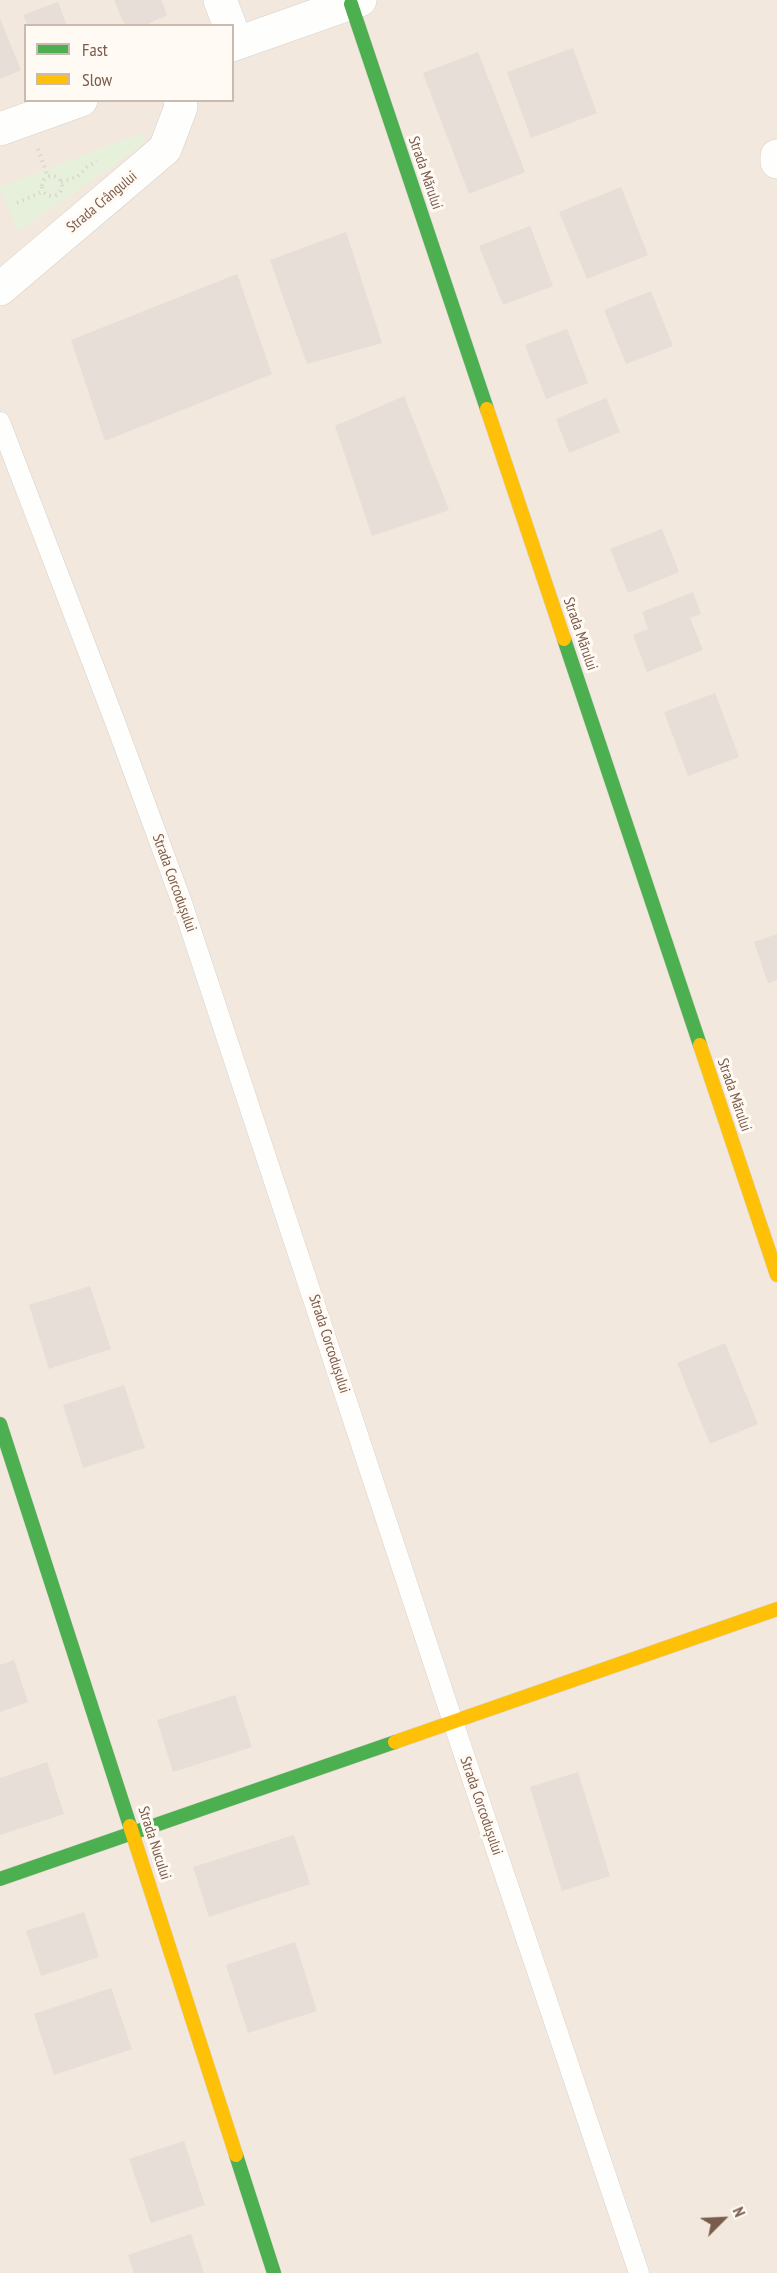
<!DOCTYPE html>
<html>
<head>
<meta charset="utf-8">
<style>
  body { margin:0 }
  #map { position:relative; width:777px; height:2273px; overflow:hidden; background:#f9f5f0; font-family:"PT Sans Narrow",sans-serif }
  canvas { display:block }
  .legend { position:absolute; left:24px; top:24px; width:210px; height:78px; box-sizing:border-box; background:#fffaf3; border:2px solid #cabbb1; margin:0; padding:8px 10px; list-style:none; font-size:18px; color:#7a5c4d }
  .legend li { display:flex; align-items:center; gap:12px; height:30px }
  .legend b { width:30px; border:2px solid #cabbb1 }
  .north { position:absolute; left:693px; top:2189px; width:60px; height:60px; -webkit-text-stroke:4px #fffaf3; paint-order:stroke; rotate:66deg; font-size:16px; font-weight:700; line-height:24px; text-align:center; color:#7a5c4d }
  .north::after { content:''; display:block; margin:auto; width:21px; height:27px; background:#7a5c4d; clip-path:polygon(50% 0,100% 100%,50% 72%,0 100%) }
</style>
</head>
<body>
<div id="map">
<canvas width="777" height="2273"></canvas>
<ul class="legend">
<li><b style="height:8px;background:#4caf50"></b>Fast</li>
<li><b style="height:8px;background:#ffc107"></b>Slow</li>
</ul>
<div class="north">N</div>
</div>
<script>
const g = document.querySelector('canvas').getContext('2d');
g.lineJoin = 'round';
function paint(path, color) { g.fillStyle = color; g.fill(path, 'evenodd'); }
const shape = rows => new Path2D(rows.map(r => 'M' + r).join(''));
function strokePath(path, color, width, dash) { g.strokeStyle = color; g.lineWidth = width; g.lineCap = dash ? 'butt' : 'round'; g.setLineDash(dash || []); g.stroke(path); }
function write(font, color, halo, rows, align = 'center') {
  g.font = font + ' "PT Sans Narrow",sans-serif'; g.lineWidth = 6; g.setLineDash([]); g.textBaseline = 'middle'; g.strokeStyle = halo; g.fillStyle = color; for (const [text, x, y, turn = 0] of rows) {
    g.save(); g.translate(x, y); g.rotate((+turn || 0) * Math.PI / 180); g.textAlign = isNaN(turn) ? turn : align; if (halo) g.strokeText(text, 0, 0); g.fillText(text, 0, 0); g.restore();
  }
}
const residential = shape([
  [0,0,777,0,777,2273,0,2273],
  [26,26,232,26,232,100,26,100]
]);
const green = shape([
  [141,133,145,143,18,232,0,187]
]);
const building = shape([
  [114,0,161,0,167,15,144,26,125,26],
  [58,2,67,26,28,26,23,15],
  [0,19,21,70,0,79],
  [573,48,597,113,531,138,507,72],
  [478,52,525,172,469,194,423,73],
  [621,187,648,255,587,279,559,212],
  [530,226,553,286,503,305,479,246],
  [346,232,382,343,307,364,270,260],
  [237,274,272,374,105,441,71,340],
  [651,291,673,346,626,364,604,310],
  [567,329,588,383,546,399,525,345],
  [404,396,449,510,372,536,335,426],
  [606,398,620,432,569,453,556,419],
  [662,529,679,572,628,593,610,549],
  [693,592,701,614,690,618,703,650,647,672,633,635,648,629,642,612],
  [715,693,739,757,688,776,664,712],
  [777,934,777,980,768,983,754,942],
  [90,1286,111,1349,49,1369,29,1305],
  [725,1343,758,1424,710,1444,677,1363],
  [124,1385,145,1448,83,1468,63,1405],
  [14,1660,28,1702,0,1712,0,1665],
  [235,1695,252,1747,173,1772,157,1720],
  [47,1762,64,1814,0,1835,0,1778],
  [578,1772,610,1876,562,1891,530,1787],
  [294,1835,310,1884,209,1917,193,1867],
  [84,1912,99,1957,41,1976,26,1931],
  [295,1942,317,2011,248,2033,226,1965],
  [111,1988,132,2049,54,2075,34,2014],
  [184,2141,205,2205,151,2223,129,2159],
  [191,2234,204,2273,134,2273,128,2255]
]);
const path = shape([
  [38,149,48,177],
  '42 186a10 10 0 1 1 20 0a10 10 0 1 1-20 0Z',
  [61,182,77,177,87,167,97,161],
  [17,203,44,191]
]);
const lane = shape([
  [0,422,114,719,181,900,453,1722,639,2273]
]);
const street = shape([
  [220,0,230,26],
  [232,45,360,0],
  [0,129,81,100],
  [777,156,777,162],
  [0,289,165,149,181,107,180,100]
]);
const fast = shape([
  [351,4,487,409],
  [564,639,700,1045],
  [0,1424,130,1826],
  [0,1879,395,1742],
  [236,2155,274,2273]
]);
const slow = shape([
  [487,409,564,639],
  [700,1045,777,1275],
  [395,1742,777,1609],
  [130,1826,236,2155]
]);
const streetNames = [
  ["Strada Mărului",425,173,71],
  ["Strada Crângului",102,202,-40],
  ["Strada Mărului",580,634,71],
  ["Strada Corcodușului",174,883,70],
  ["Strada Mărului",734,1095,71],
  ["Strada Corcodușului",329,1344,72],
  ["Strada Corcodușului",481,1806,71],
  ["Strada Nucului",154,1843,72]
];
paint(residential, '#f2e8de');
paint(green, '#e7f0db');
paint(building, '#e6ded7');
strokePath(lane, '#d7d1cb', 21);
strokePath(street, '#d7d1cb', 34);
strokePath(fast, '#d9d2cb', 15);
strokePath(slow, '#d9d2cb', 15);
strokePath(path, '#dcd5d0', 4, [1.5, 4.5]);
strokePath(lane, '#fefefd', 20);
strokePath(street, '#fefefd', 33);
strokePath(fast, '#4caf50', 14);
strokePath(slow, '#ffc107', 14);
write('15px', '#7a5c4d', '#fffaf3', streetNames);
</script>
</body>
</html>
